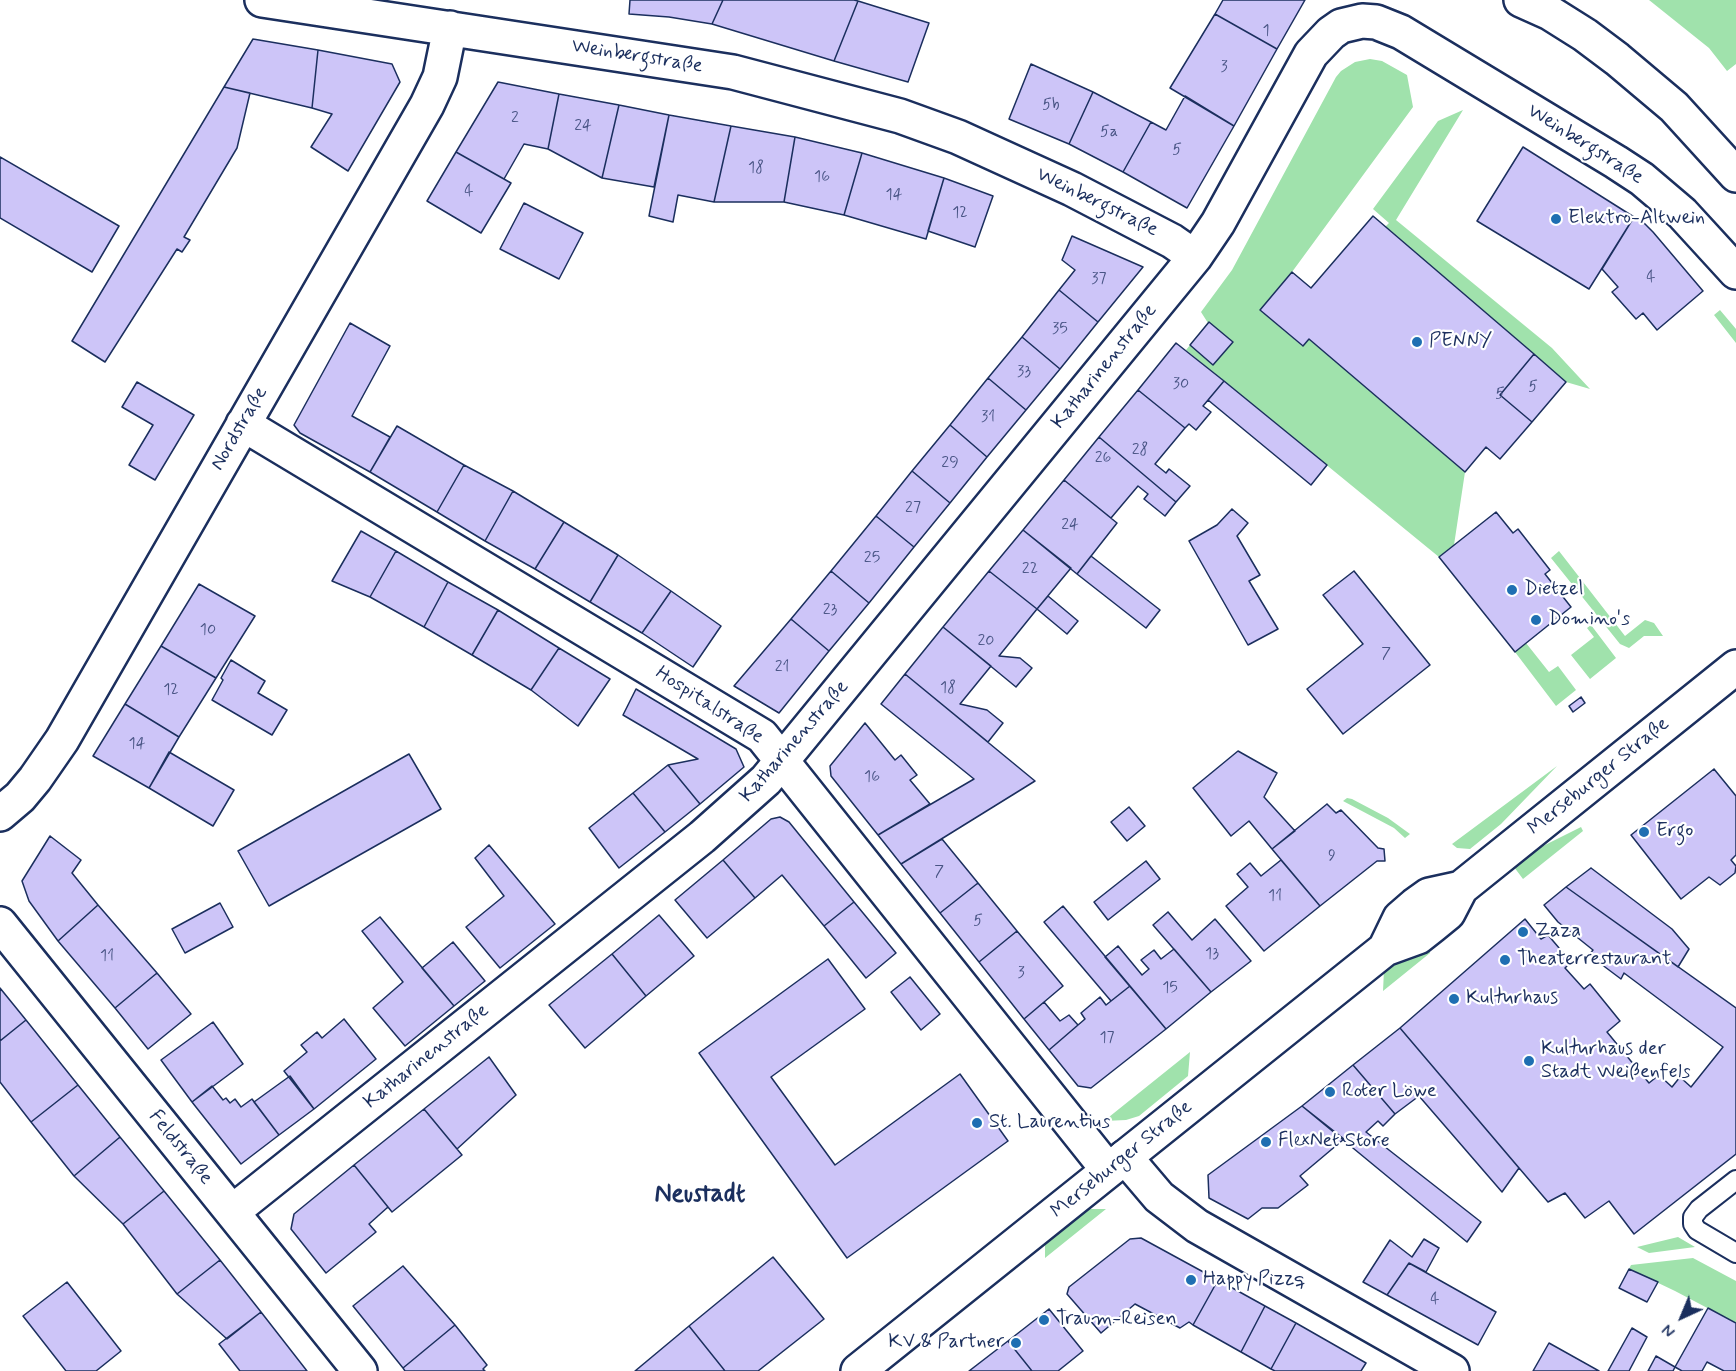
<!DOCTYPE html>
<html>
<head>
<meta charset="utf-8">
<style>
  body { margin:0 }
  #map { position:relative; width:1736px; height:1371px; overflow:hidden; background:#fff; font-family:Mynerve,sans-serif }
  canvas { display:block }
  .north { position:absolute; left:1652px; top:1287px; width:60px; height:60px; -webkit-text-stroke:4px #fff; paint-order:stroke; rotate:224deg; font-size:16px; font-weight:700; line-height:24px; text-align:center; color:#1b2f5e }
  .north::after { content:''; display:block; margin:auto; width:21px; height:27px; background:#1b2f5e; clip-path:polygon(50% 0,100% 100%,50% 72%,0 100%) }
</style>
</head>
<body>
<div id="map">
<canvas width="1736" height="1371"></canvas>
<div class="north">N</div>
</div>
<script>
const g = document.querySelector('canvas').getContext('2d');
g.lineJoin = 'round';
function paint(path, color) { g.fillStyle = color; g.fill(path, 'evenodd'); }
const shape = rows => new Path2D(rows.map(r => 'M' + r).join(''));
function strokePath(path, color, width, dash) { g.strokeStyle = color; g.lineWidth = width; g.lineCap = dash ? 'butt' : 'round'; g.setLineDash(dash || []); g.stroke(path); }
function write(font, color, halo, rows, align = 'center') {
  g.font = font + ' Mynerve,sans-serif'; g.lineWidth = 4.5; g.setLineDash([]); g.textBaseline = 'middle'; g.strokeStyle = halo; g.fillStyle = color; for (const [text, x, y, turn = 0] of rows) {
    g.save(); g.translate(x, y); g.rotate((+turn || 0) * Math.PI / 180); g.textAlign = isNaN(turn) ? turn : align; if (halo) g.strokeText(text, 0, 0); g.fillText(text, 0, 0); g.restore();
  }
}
const green = shape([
  [1649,0,1736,0,1736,64,1727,71,1709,48],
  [1370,59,1382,61,1407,75,1413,107,1292,272,1260,310,1302,346,1309,339,1465,472,1454,545,1439,557,1186,350,1208,323,1201,312,1232,270,1336,77,1341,71,1355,62],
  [1463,110,1396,220,1552,348,1590,389,1566,382,1385,227,1389,223,1373,209,1438,121],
  [1720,310,1736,329,1736,343,1714,315],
  [1559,551,1625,636,1645,620,1654,623,1663,636,1644,636,1629,648,1620,644,1551,558],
  [1591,625,1616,658,1590,679,1571,655,1594,637,1587,628],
  [1526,643,1549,672,1558,666,1576,690,1556,706,1515,652],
  [1557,766,1501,824,1470,849,1457,848,1452,844],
  [1347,798,1352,799,1388,818,1410,834,1405,838,1394,828,1343,801],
  [1581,827,1583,831,1523,879,1514,867,1533,851],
  [1425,938,1429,942,1430,953,1383,991,1384,970],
  [1190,1052,1188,1076,1139,1116,1126,1120,1104,1121],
  [1089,1209,1106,1209,1045,1258,1045,1241,1081,1212],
  [1678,1237,1695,1247,1649,1253,1637,1247],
  [1693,1258,1736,1281,1736,1323,1675,1291,1629,1269,1631,1265]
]);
const building = shape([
  [630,0,723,0,712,24,669,17,629,14,630,0],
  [723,0,854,0,858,1,834,61,712,24,723,0],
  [1223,0,1305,0,1277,49,1215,14,1223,0],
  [858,1,929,23,908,82,834,61,858,1],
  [1215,14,1277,49,1234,126,1170,88,1215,14],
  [253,39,318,50,312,108,224,87,253,39],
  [318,50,392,64,400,82,348,171,311,147,332,114,312,108,318,50],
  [1031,64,1093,92,1069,144,1009,119,1031,64],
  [498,82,559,94,548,149,524,144,504,179,456,152,498,82],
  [224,87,250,93,237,148,184,237,190,240,182,252,177,249,105,362,72,341,224,87],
  [1093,92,1151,122,1123,172,1069,144,1093,92],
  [559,94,619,105,602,178,548,149,559,94],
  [1185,96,1234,126,1187,208,1123,172,1151,122,1166,130,1185,96],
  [619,105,669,115,654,187,602,178,619,105],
  [669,115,731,126,714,202,678,195,673,222,649,216,669,115],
  [731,126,795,137,784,202,714,202,731,126],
  [795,137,862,153,844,215,784,202,795,137],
  [1523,147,1634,217,1589,289,1477,221,1523,147],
  [456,152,511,183,481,233,427,201,456,152],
  [862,153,944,178,926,239,844,215,862,153],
  [0,157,119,226,92,272,0,218,0,157],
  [944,178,993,196,975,247,928,231,944,178],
  [524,203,583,233,559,279,500,249,524,203],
  [1373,216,1534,354,1500,395,1532,422,1500,459,1486,447,1465,472,1309,339,1303,346,1260,310,1292,272,1311,288,1373,216],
  [1634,217,1643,222,1653,232,1703,291,1657,330,1643,313,1636,319,1612,292,1618,287,1602,269,1634,217],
  [1072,236,1143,267,1098,322,1059,290,1075,270,1062,260,1072,236],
  [1059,290,1098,322,1060,369,1022,337,1059,290],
  [1209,322,1233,342,1213,365,1190,345,1209,322],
  [350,323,390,346,352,416,390,437,370,472,300,433,294,425,350,323],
  [1022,337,1060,369,1026,410,988,378,1022,337],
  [1176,343,1224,381,1203,406,1211,412,1196,430,1189,424,1185,428,1138,390,1176,343],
  [1534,354,1566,382,1532,422,1500,395,1534,354],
  [988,378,1026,410,987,457,950,425,988,378],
  [1224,381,1327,465,1311,485,1208,400,1224,381],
  [137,382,194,415,155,480,129,465,153,425,122,407,137,382],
  [1138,390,1185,428,1155,464,1166,473,1169,469,1190,486,1176,502,1099,437,1138,390],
  [950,425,987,457,950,503,912,471,950,425],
  [397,426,464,465,437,512,370,472,397,426],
  [1099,437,1176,502,1165,516,1144,499,1148,494,1138,486,1111,518,1064,480,1099,437],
  [464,465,513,491,485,541,437,512,464,465],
  [912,471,950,503,914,547,876,516,912,471],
  [1064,480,1117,523,1077,574,1023,530,1064,480],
  [513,491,564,522,535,569,485,541,513,491],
  [1232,509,1248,523,1237,536,1260,575,1249,581,1278,629,1248,645,1189,541,1217,525,1232,509],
  [1496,512,1513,533,1518,529,1550,570,1545,574,1571,607,1515,652,1439,557,1496,512],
  [876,516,914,547,869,603,831,571,876,516],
  [564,522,618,555,590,602,535,569,564,522],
  [1023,530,1071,568,1037,609,989,571,1023,530],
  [361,531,396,551,370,597,332,581,361,531],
  [396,551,448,582,424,627,370,597,396,551],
  [618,555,671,591,642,633,590,602,618,555],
  [1091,556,1160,610,1146,628,1077,574,1091,556],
  [831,571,869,603,829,651,791,619,831,571],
  [989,571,1037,609,999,656,1020,658,1032,668,1016,687,943,627,989,571],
  [1354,571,1430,665,1343,734,1307,689,1363,644,1323,595,1354,571],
  [448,582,498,610,472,655,424,627,448,582],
  [199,584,255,616,216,678,161,646,199,584],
  [671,591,721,626,693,667,642,633,671,591],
  [1048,596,1078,621,1067,634,1037,609,1048,596],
  [498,610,559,648,531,690,472,655,498,610],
  [791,619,829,651,779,713,734,686,791,619],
  [943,627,991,666,960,704,987,710,1003,723,988,742,905,674,943,627],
  [161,646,216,678,179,737,125,704,161,646],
  [559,648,610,679,578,726,531,690,559,648],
  [231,660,265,681,258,693,287,710,272,735,212,700,223,680,221,678,231,660],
  [905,674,1035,781,901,864,878,835,974,779,881,704,905,674],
  [636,689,736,749,744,767,700,804,668,765,698,759,623,715,636,689],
  [1581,697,1585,703,1573,712,1569,706,1581,697],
  [125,704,179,737,149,788,93,756,125,704],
  [865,723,895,760,901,755,917,775,910,780,930,804,878,835,831,776,830,766,865,723],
  [1238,751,1277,773,1264,797,1295,831,1272,849,1249,821,1231,836,1193,788,1238,751],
  [169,752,234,790,213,826,149,788,169,752],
  [409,754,441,809,269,906,238,851,409,754],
  [668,765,700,804,665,832,633,793,668,765],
  [1714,769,1736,796,1736,855,1731,860,1736,866,1735,873,1720,885,1709,877,1681,899,1631,835,1714,769],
  [633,793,665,832,619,868,589,828,633,793],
  [1327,804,1336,813,1341,810,1378,848,1384,849,1385,861,1377,861,1320,906,1272,849,1327,804],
  [1129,807,1145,826,1127,841,1111,822,1129,807],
  [780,817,789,822,854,902,824,926,782,875,755,898,723,860,771,819,780,817],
  [50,836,81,860,72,873,98,905,58,941,29,901,22,881,50,836],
  [942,839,978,883,940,913,901,864,942,839],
  [489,845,555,924,500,968,466,927,504,896,475,858,489,845],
  [723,860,755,898,707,938,675,900,723,860],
  [1281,860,1320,906,1264,951,1226,906,1248,887,1237,874,1250,863,1261,876,1281,860],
  [1146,861,1160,879,1108,920,1094,902,1146,861],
  [1591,868,1672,929,1689,949,1678,967,1566,887,1591,868],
  [978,883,1017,931,979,962,940,913,978,883],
  [1566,887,1736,1008,1736,1154,1634,1234,1609,1201,1585,1218,1565,1193,1548,1202,1400,1028,1525,919,1541,939,1548,935,1571,962,1565,968,1584,989,1590,984,1620,1021,1607,1032,1649,1083,1659,1075,1672,1087,1680,1077,1691,1087,1723,1047,1624,973,1621,979,1589,955,1593,950,1558,922,1544,905,1566,887],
  [854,902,896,953,866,978,824,926,854,902],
  [220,903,233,927,185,953,172,929,220,903],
  [98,905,157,973,115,1008,58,941,98,905],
  [1063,906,1130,986,1111,1001,1044,922,1063,906],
  [1168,912,1192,940,1215,919,1251,961,1211,992,1153,925,1168,912],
  [659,915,694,956,646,996,612,954,659,915],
  [380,917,454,1006,405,1046,373,1008,403,982,362,931,380,917],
  [1017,931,1063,986,1024,1019,979,962,1017,931],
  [453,942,485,981,454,1006,422,968,453,942],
  [1118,946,1142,975,1149,969,1141,960,1154,950,1161,959,1174,949,1211,992,1166,1029,1105,957,1118,946],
  [612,954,646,996,585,1048,549,1005,612,954],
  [828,959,865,1009,771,1077,835,1165,960,1074,1008,1141,847,1258,699,1053,828,959],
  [157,973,191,1014,148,1049,115,1008,157,973],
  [910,977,940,1014,921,1030,891,992,910,977],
  [1130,986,1166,1029,1091,1088,1078,1086,1049,1050,1085,1019,1081,1013,1100,997,1106,1005,1130,986],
  [0,988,26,1020,0,1041,0,988],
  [1044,1002,1060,1021,1069,1015,1078,1025,1049,1050,1024,1019,1044,1002],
  [344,1019,376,1059,314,1109,284,1071,307,1052,301,1045,317,1032,322,1038,344,1019],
  [26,1020,78,1085,31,1122,0,1082,0,1041,26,1020],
  [213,1022,243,1064,192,1102,161,1060,213,1022],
  [1400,1028,1519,1168,1502,1192,1419,1096,1395,1114,1353,1065,1400,1028],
  [489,1057,516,1095,457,1149,424,1109,489,1057],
  [1353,1065,1395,1114,1383,1126,1378,1121,1366,1132,1481,1222,1467,1242,1302,1106,1353,1065],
  [290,1076,314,1109,279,1135,254,1102,290,1076],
  [78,1085,120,1137,74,1176,31,1122,78,1085],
  [212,1086,223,1100,226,1098,230,1103,235,1099,241,1107,252,1099,279,1135,241,1164,192,1102,212,1086],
  [1302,1106,1344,1139,1300,1176,1308,1185,1278,1208,1262,1208,1248,1219,1209,1198,1208,1175,1302,1106],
  [424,1109,462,1155,392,1212,354,1165,424,1109],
  [120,1137,164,1191,123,1224,74,1176,120,1137],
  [354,1165,388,1207,369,1224,376,1232,326,1273,291,1229,294,1214,354,1165],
  [164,1191,220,1260,177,1294,123,1224,164,1191],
  [1141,1238,1218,1280,1193,1325,1189,1322,1180,1328,1135,1304,1101,1333,1067,1294,1069,1287,1130,1239,1141,1238],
  [1424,1239,1439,1248,1426,1272,1409,1263,1387,1295,1363,1282,1390,1240,1412,1257,1424,1239],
  [773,1257,824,1319,758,1371,725,1371,689,1326,773,1257],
  [220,1260,261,1312,227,1339,177,1294,220,1260],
  [1409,1263,1496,1312,1478,1345,1387,1295,1409,1263],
  [403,1266,455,1325,403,1368,353,1306,403,1266],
  [1629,1269,1658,1282,1647,1302,1619,1288,1629,1269],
  [1218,1280,1265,1306,1241,1352,1193,1325,1218,1280],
  [67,1282,121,1351,96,1371,66,1371,23,1316,67,1282],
  [1265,1306,1296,1323,1271,1369,1241,1352,1265,1306],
  [1708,1308,1736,1323,1736,1371,1724,1371,1707,1362,1702,1371,1682,1371,1675,1367,1708,1308],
  [1049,1309,1083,1351,1058,1371,1032,1371,1008,1341,1049,1309],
  [261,1312,307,1371,240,1371,219,1344,261,1312],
  [1296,1323,1366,1363,1361,1371,1275,1371,1271,1369,1296,1323],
  [455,1325,487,1365,483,1369,485,1371,405,1371,403,1368,455,1325],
  [689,1326,725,1371,635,1371,689,1326],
  [1632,1328,1647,1337,1629,1371,1608,1371,1632,1328],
  [1008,1341,1032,1371,969,1371,1008,1341],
  [1549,1343,1599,1371,1533,1371,1549,1343],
  [1656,1356,1675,1367,1673,1371,1648,1371,1656,1356]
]);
const service = shape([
  [1736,1180,1699,1209,1693,1217,1693,1224,1697,1230,1736,1253]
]);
const minor = shape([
  [262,0,733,72,900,116,958,137,1072,189,1172,241,1195,257],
  [1521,0,1550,13,1585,35,1617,59,1674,107,1736,175],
  [243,424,762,736,1108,1170],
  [0,814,20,797,35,779,62,740,427,105,440,77,450,28],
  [0,924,360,1371],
  [1125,1157,1159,1197,1197,1226,1452,1371],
  [232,1212,702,837,766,780,1195,257,1218,223,1311,54,1331,33,1341,26,1362,21,1376,22,1401,32,1616,162,1642,179,1682,213,1736,272]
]);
const secondary = shape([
  [1385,949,1400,918,1415,905,1429,895,1461,888,1466,884,1736,667],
  [858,1371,1385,949,1418,937,1432,926,1448,913,1461,888]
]);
const markers = [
  [1556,219,6,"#1f6fb2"],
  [1417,342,6,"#1f6fb2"],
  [1512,590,6,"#1f6fb2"],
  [1536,620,6,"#1f6fb2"],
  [1644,832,6,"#1f6fb2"],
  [1523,932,6,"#1f6fb2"],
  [1505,960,6,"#1f6fb2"],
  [1454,999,6,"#1f6fb2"],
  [1529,1061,6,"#1f6fb2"],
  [1330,1092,6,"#1f6fb2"],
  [977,1123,6,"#1f6fb2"],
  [1266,1142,6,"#1f6fb2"],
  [1191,1280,6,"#1f6fb2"],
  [1044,1320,6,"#1f6fb2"],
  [1016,1343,6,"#1f6fb2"]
];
const numberNames = [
  ["1",1266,32],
  ["3",1224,68],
  ["5b",1051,106],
  ["2",515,119],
  ["24",583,127],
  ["5a",1109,133],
  ["5",1177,151],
  ["18",756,169],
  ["16",822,178],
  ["4",469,192],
  ["14",894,196],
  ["12",960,214],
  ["4",1651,278],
  ["37",1099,280],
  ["35",1060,330],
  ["33",1024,373],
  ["30",1181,385],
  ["5",1533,388],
  ["5",1500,395],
  ["31",988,418],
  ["28",1140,451],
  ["26",1103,459],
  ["29",950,464],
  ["27",913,509],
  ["24",1070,526],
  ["25",872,559],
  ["22",1030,570],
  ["23",830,611],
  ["10",208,631],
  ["20",986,642],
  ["7",1386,655],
  ["21",782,668],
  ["18",948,689],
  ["12",171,691],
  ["14",137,745],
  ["16",872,778],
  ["9",1332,857],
  ["7",939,873],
  ["11",1275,897],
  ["5",978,922],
  ["13",1212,955],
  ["11",107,957],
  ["3",1021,974],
  ["15",1170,989],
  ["17",1107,1039],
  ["4",1435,1300]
];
const streetNames = [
  ["Weinbergstraße",637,57,9],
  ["Weinbergstraße",1585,145,32],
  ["Weinbergstraße",1097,203,26],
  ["Katharinenstraße",1105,367,-51],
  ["Nordstraße",240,429,-60],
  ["Hospitalstraße",709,706,33],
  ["Katharinenstraße",795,742,-49],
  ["Merseburger Straße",1599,777,-39],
  ["Katharinenstraße",427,1057,-39],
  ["Feldstraße",180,1148,51],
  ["Merseburger Straße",1122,1160,-39]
];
const poiNames = [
  ["Elektro-Altwein",1568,219],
  ["PENNY",1429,342],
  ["Dietzel",1524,590],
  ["Domino's",1548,620],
  ["Ergo",1656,832],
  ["Zaza",1535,932],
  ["Theaterrestaurant",1517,960],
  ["Kulturhaus",1466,999],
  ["Kulturhaus der",1541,1050],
  ["Stadt Weißenfels",1541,1073],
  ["Roter Löwe",1342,1092],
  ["St. Laurentius",989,1123],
  ["FlexNet Store",1278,1142],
  ["Happy Pizzq",1203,1280],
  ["Traum-Reisen",1056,1320],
  ["KV & Partner",1004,1343,"right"]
];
const districtNames = [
  ["Neustadt",700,1196]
];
paint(green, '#a0e2ac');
paint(building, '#cdc5f8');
strokePath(building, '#1b2f5e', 1.5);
strokePath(service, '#1b2f5e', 22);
strokePath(minor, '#1b2f5e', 38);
strokePath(secondary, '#1b2f5e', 38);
strokePath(service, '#fff', 18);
strokePath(minor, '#fff', 33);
strokePath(secondary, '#fff', 33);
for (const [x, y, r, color] of markers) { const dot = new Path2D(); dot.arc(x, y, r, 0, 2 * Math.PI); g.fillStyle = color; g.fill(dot); strokePath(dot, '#fff', 2); }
write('16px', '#485484', null, numberNames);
write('20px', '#1b2f5e', '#fff', streetNames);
write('20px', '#1b2f5e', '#fff', poiNames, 'left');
write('bold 26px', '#1b2f5e', '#fff', districtNames);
</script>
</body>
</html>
